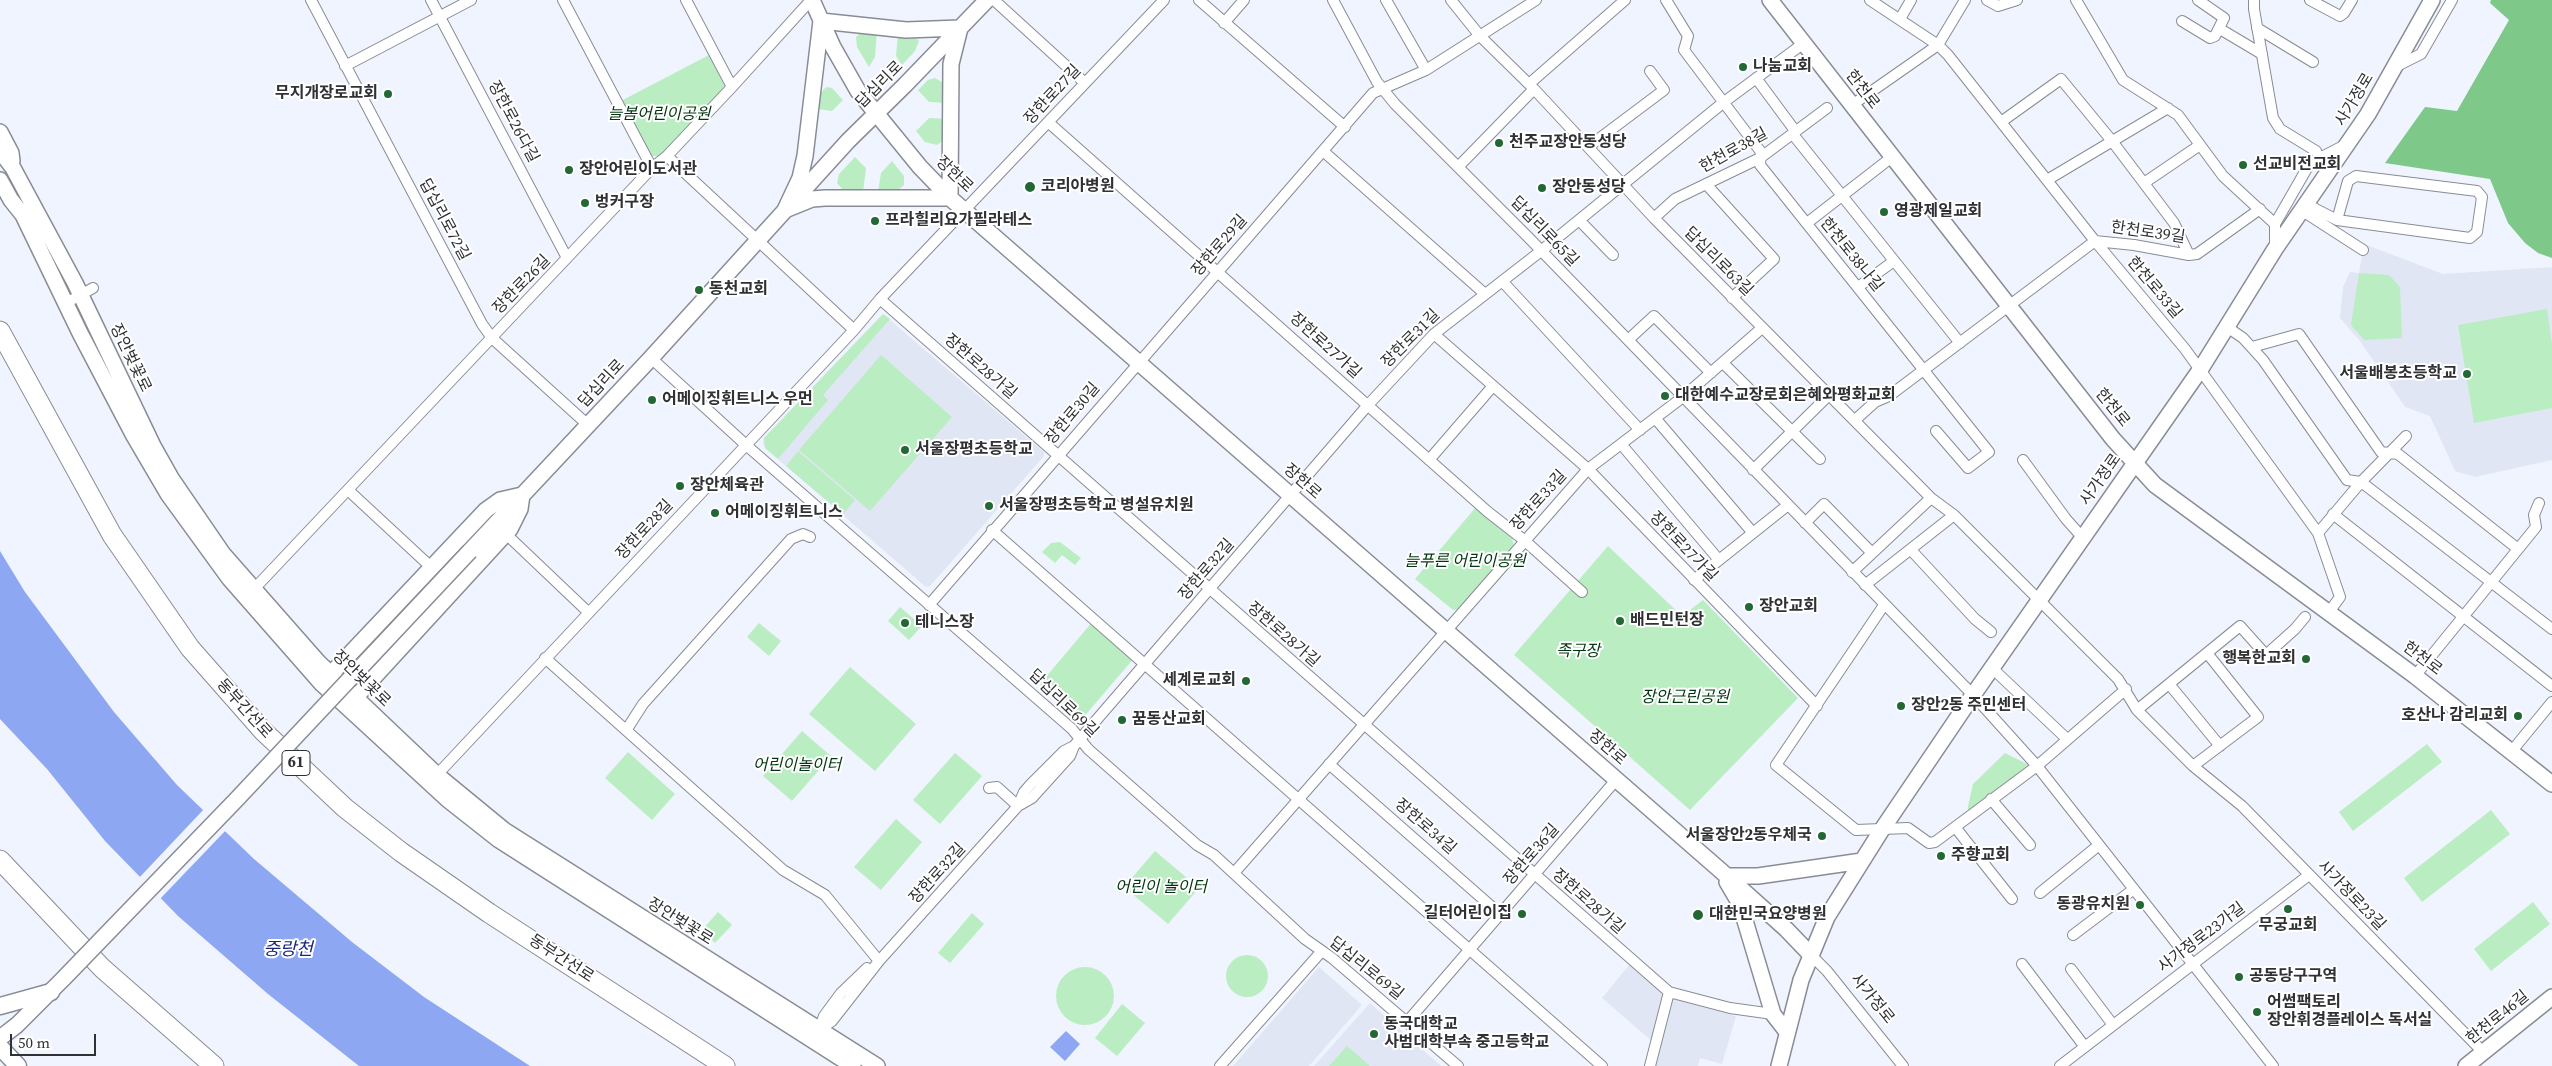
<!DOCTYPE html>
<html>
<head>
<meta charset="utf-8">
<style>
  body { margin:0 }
  #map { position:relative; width:2552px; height:1066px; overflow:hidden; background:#f0f4ff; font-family:"Source Serif 4",serif }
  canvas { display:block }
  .scale { position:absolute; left:10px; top:1034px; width:86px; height:22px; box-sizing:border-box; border:2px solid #303135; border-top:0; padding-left:6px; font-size:15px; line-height:18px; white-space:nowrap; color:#303135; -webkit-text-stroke:4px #fff; paint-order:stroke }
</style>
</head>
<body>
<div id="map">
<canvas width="2552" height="1066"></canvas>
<div class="scale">50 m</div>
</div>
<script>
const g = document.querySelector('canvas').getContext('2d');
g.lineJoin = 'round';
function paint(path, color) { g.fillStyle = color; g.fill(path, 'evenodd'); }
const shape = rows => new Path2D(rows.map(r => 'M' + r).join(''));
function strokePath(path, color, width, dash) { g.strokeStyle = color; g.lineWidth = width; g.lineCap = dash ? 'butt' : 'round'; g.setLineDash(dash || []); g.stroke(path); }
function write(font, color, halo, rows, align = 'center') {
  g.font = font + ' "Source Serif 4","Noto Sans KR",serif'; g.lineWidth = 4; g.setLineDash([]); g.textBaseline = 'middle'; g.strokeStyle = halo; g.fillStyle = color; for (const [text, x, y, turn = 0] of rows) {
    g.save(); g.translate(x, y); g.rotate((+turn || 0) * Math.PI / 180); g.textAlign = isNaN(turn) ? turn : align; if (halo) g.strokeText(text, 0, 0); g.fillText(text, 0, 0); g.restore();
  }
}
const built = shape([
  [2364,244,2443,274,2552,267,2552,460,2475,477,2455,471,2430,416,2405,407,2360,341,2340,318,2343,287,2350,272,2359,273],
  [883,314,1044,452,1044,456,930,586,926,587,765,448,763,443,764,438],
  [1630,964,1670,998,1736,1016,1722,1064,1700,1058,1698,1066,1647,1066,1653,1042,1602,998],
  [1319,967,1362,1005,1309,1066,1233,1066],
  [1370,1003,1441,1066,1314,1066]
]);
const green = shape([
  [877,31,875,57,869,67,857,47,856,37,861,32],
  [898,33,914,36,919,41,915,51,902,65,896,56],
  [709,55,725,87,661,156,647,156,619,102],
  [935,78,945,84,946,103,929,102,918,90,928,80],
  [826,87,832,88,843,100,832,111,817,109,819,95],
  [929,118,946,119,944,140,937,145,925,142,916,131],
  [855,157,866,168,863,192,850,192,843,190,837,183,839,174],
  [892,161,904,176,904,185,897,191,878,192,881,173],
  [2359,273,2389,275,2400,287,2402,338,2364,340,2351,325],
  [2547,309,2552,344,2552,408,2474,423,2458,325],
  [883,314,890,319,823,395,828,400,778,459,765,448,764,438],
  [881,355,952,417,870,511,799,450],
  [798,451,855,500,843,514,786,466],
  [1476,507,1512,538,1514,546,1460,609,1453,610,1415,579],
  [1060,542,1081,558,1075,565,1062,555,1055,563,1042,552,1051,543],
  [1608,546,1682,616,1703,600,1798,698,1690,810,1514,655],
  [900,607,922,626,909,640,888,621],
  [1093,621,1135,657,1082,719,1040,684],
  [759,623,781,641,769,656,747,637],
  [850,667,916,724,875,771,809,714],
  [802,731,831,756,792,801,763,776],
  [2427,744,2442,762,2353,831,2339,812],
  [628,752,675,794,652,820,605,778],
  [955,753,982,776,940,824,913,800],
  [2005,753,2029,765,1968,813,1968,806,1973,784],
  [2491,810,2510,834,2422,902,2404,878],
  [896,819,922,842,881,890,854,867],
  [1155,851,1199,888,1168,924,1124,887],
  [2533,902,2550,924,2491,971,2474,949],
  [718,912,732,925,715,943,702,930],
  [972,913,984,924,950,963,938,953],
  '1226 976a21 21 0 1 1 42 0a21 21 0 1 1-42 0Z',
  '1056 996a29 29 0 1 1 58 0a29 29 0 1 1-58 0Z',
  [1122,1004,1145,1023,1117,1056,1095,1038],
  [1347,1046,1370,1066,1329,1066]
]);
const forest = shape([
  [2491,0,2552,0,2552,258,2538,253,2525,243,2508,223,2490,179,2385,163,2425,107,2457,111,2509,20,2490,3]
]);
const water = shape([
  [0,551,25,592,114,712,177,785,254,859,352,942,424,997,530,1066,359,1066,268,994,178,916,105,841,47,769,0,719],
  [1066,1031,1080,1044,1065,1061,1050,1047]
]);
const pier = shape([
  [205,808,227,829,159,900,138,879]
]);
const street = shape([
  [311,0,482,324,492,338,588,425],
  [431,0,567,258],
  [563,0,652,168],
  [686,0,732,87],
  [994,0,1085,83],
  [1199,0,1345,127],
  [1333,0,1377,82,1395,104,1528,237,1973,695,2037,766,2273,1066],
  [1386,0,1426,70],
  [1451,0,1480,36,1534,89,1654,218,1931,498,1954,515,2118,679,2137,710,2193,766,2242,806,2483,1052],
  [1666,0,1688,36,1684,50,1761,152,1760,165,1989,452,1968,468,1936,431],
  [1870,0,1938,45,1948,55,2095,241,2185,349,2318,533,2340,597,2329,612],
  [1987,0,1998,6,2017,0],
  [2076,0,2123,80,2178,115,2223,176,2275,224],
  [2254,0,2254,9,2273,118,2280,129,2316,151,2319,158],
  [2310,0,2340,16,2344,13,2352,0],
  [1900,19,1911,0],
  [2182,21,2210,38,2215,36,2224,18,2198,0],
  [1224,23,1244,0],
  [2257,28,2313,62],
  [2220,29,2262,54],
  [345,66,471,0],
  [2395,67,2421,54,2452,0],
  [1756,78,1793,128,1795,137,1960,343],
  [1529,84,1625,0],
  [1852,105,1938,45,1965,0],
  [1048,122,1488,512,1524,540,1582,592],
  [2001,122,2061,79,2112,141,2174,223,2189,255],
  [1588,147,1664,90,1650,71],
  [1323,151,1485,294],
  [667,156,854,330],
  [1458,167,1534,89],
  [2047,180,2168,108],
  [2144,183,2200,145],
  [1706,184,1774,259,1732,298],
  [2306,204,2337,220,2470,238,2477,232,2482,197,2477,191,2356,176,2348,181,2337,220],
  [2301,210,2363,250],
  [1654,218,1675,199,1760,158,1827,108],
  [1579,220,1613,255],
  [1807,223,1892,157],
  [2275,249,2275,224,2310,163,2345,145],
  [1502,281,1640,430],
  [1858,287,1894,261],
  [880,299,1669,992,1730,1008,1773,1014],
  [66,303,93,288],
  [2227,327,2243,338,2263,360,2347,480,2361,482,2369,488,2552,629],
  [1434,334,1588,469,1817,706],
  [1628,340,1654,316,1711,373],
  [2252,347,2299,334,2381,452,2398,454,2518,549],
  [651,358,746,445,1072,729,1088,749,1197,845,1214,855,1305,939,1332,958,1458,1066],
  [1723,363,1820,459],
  [1655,418,1753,533],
  [1855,420,1875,402,1889,396,2095,241,2134,245,2189,255,2197,254,2260,209],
  [1621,444,1719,560],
  [1429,460,1493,386],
  [2023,460,2066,519,2082,537],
  [1753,470,1829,395],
  [348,490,431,567],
  [2333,514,2552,686],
  [1805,523,1824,504,1872,553],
  [992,530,1602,1066],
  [2318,533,2361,482,2406,436],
  [506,534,588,612],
  [1911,550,1975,619,1991,632],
  [1852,572,1931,498],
  [1694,580,1788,505],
  [1865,585,1954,515],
  [254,589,652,168,667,156,732,87,811,0],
  [929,605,1373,93,1426,70,1536,0],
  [1884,605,1776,765,1856,830,1908,828,1929,843,1935,842,2037,766,2126,689],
  [545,658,783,870,825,895,879,961],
  [1992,668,2067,739],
  [2415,676,2536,527,2534,515,2539,503],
  [2169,684,2220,746],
  [2137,710,2240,626,2266,655,2295,629,2305,617],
  [627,729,643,704,791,539,803,534,810,537],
  [2511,752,2552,702],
  [1329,764,1500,914],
  [2193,766,2258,717,2207,653],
  [433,779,854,330,880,299,1164,0],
  [989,788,997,787,1018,806],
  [1991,799,2030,845],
  [1018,806,1024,792,1031,784,1064,751,1074,746],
  [1955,827,2012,899],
  [1234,873,1588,469,1683,397,1762,328],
  [2040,893,2099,845],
  [2073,935,2134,889],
  [1811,955,1827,971,1903,1066],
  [2022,964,2085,1047],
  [2071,969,2113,1025],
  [1407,1022,1616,780],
  [820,1029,832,1021,879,961,1018,806,1032,798,1070,756,1074,746,1368,405,1434,334,1541,251,1724,102,1804,43],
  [819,1030,824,1016,841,993,867,968],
  [1220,1066,1321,952],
  [1650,1066,1669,992],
  [2060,1066,2309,875]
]);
const secondary = shape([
  [812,0,833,47,858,91,920,167,950,198,1720,870,1786,929,1811,955],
  [1770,0,2113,439,2155,485,2415,676,2552,784],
  [821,21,906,30,960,28,951,64,950,198,825,198,812,199,785,210,800,178,805,156,821,21],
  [0,132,11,153,12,161],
  [0,151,13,168,75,283,153,446,171,478,223,554,318,662,437,775,504,830,877,1066],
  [0,180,11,200,23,215,80,333,134,436,168,494,229,578,322,684,447,799,499,840,853,1066],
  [470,551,651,358,848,141,905,85,987,0],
  [331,674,486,510,500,500,522,495,520,509,510,529,355,698],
  [1726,876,1758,876,1862,861],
  [1727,882,1740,904,1773,1014,1787,1032],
  [0,1038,17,1025,64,978],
  [1779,1066,1801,980,1827,917,1881,831,1973,695,2200,370,2275,249,2368,114,2432,0],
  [2466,1066,2552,997]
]);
const primary = shape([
  [0,1006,51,992],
  [0,1047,18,1066]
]);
const highway = shape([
  [0,331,112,535,190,648,263,731,345,808,401,852,489,913,725,1066],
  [0,860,102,968,214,1066]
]);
const secondaryBridge = shape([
  [64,978,236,800,470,551]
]);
const markers = [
  [1743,67,5,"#236834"],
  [388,94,5,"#236834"],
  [1499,143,5,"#236834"],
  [2243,165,5,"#236834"],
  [569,170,5,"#236834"],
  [1030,187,6,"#236834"],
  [1542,188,5,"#236834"],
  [585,203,5,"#236834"],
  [1884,212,5,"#236834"],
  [875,221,5,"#236834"],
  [699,290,5,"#236834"],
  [2467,374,5,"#236834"],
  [1665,396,5,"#236834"],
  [652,400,5,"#236834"],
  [905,450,5,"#236834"],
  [680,486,5,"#236834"],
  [989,506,5,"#236834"],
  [715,513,5,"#236834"],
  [1749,607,5,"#236834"],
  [1620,621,5,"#236834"],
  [905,623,5,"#236834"],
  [2306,659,5,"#236834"],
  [1246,681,5,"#236834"],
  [1901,706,5,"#236834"],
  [2518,716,5,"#236834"],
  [1122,720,5,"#236834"],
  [1822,836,5,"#236834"],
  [1941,856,5,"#236834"],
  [2140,905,5,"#236834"],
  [2288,909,5,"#236834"],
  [1522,914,5,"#236834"],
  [1698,915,6,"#236834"],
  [2239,977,5,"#236834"],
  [2257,1012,5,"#236834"],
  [1374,1034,5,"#236834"]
];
const shields = [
  [296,763,28]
];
const shieldNames = [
  ["61",296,763]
];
const poiNames = [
  ["나눔교회",1753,67],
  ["무지개장로교회",378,94,"right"],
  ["천주교장안동성당",1509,143],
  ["선교비전교회",2253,165],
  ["장안어린이도서관",579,170],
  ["코리아병원",1041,187],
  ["장안동성당",1552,188],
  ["벙커구장",595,203],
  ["영광제일교회",1894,212],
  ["프라힐리요가필라테스",885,221],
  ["동천교회",709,290],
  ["서울배봉초등학교",2457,374,"right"],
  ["대한예수교장로회은혜와평화교회",1675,396],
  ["어메이징휘트니스 우먼",662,400],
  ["서울장평초등학교",915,450],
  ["장안체육관",690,486],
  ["서울장평초등학교 병설유치원",999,506],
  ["어메이징휘트니스",725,513],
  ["장안교회",1759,607],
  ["배드민턴장",1630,621],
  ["테니스장",915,623],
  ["행복한교회",2296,659,"right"],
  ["세계로교회",1236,681,"right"],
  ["장안2동 주민센터",1911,706],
  ["호산나 감리교회",2508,716,"right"],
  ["꿈동산교회",1132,720],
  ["서울장안2동우체국",1812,836,"right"],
  ["주향교회",1951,856],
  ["동광유치원",2130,905,"right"],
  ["길터어린이집",1512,914,"right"],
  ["대한민국요양병원",1709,915],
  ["무궁교회",2288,926,"center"],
  ["공동당구구역",2249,977],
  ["어썸팩토리",2267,1003],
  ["장안휘경플레이스 독서실",2267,1021],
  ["동국대학교",1384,1025],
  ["사범대학부속 중고등학교",1384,1043]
];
const streetNames = [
  ["답십리로",880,85,-45],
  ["한천로",1862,90,52],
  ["장한로27길",1053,95,-47],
  ["사가정로",2355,100,-59],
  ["장한로26다길",513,122,62],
  ["한천로38길",1734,151,-29],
  ["장한로",954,175,44],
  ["답십리로72길",444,220,62],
  ["답십리로65길",1544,232,46],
  ["한천로39길",2148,233,8],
  ["장한로29길",1220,246,-49],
  ["한천로38나길",1851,255,51],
  ["답십리로63길",1718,262,45],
  ["장한로26길",522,285,-46],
  ["한천로33길",2154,288,50],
  ["장한로31길",1411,339,-45],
  ["장한로27가길",1325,346,42],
  ["장안벚꽃로",130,358,64],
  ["장한로28가길",980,367,41],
  ["답십리로",602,384,-47],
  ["한천로",2112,408,51],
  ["장한로30길",1073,414,-50],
  ["사가정로",2101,480,-55],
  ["장한로",1302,482,41],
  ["장한로33길",1539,501,-48],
  ["장한로28길",645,530,-47],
  ["장한로27가길",1683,547,46],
  ["장한로32길",1207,570,-49],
  ["장한로28가길",1283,635,41],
  ["한천로",2422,659,37],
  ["장안벚꽃로",361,679,44],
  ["답십리로69길",1063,704,44],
  ["동부간선로",244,709,48],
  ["장한로",1607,748,41],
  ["장한로34길",1425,827,41],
  ["장한로36길",1532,855,-49],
  ["장한로32길",938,874,-48],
  ["사가정로23길",2351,896,46],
  ["장한로28가길",1588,902,41],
  ["장안벚꽃로",680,922,32],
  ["사가정로23가길",2202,938,-37],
  ["동부간선로",561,959,33],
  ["답십리로69길",1366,969,39],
  ["사가정로",1872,999,51],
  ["한천로46길",2498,1018,-39]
];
const parkNames = [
  ["늘봄어린이공원",659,115],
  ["늘푸른 어린이공원",1465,562],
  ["족구장",1578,652],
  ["장안근린공원",1685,698],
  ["어린이놀이터",797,766],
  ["어린이 놀이터",1161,888]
];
const waterNames = [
  ["중랑천",288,950]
];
paint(built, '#e1e6f4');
paint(green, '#bbedc2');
paint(forest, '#7ec88a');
paint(water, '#8ea7f3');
paint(pier, '#f0f4ff');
strokePath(street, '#888c95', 12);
strokePath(secondary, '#888c95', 18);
strokePath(primary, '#888c95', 19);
strokePath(highway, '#888c95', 21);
strokePath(street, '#fff', 10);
strokePath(secondary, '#fff', 15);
strokePath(primary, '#fff', 16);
strokePath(highway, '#fff', 19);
strokePath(secondaryBridge, '#888c95', 18, []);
strokePath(secondaryBridge, '#fff', 15);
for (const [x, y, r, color] of markers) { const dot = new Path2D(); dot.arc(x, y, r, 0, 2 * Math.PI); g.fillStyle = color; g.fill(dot); strokePath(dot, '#fff', 2); }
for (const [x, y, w] of shields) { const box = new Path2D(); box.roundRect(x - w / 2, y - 12.5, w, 25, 4); g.fillStyle = '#fff'; g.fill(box); strokePath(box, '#303135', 1); }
write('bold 15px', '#303135', null, shieldNames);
write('bold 16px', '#303135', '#fff', poiNames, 'left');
write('16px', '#303135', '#fff', streetNames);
write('italic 16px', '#00360f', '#fff', parkNames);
write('italic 18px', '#1a267c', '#fff', waterNames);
</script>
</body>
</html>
